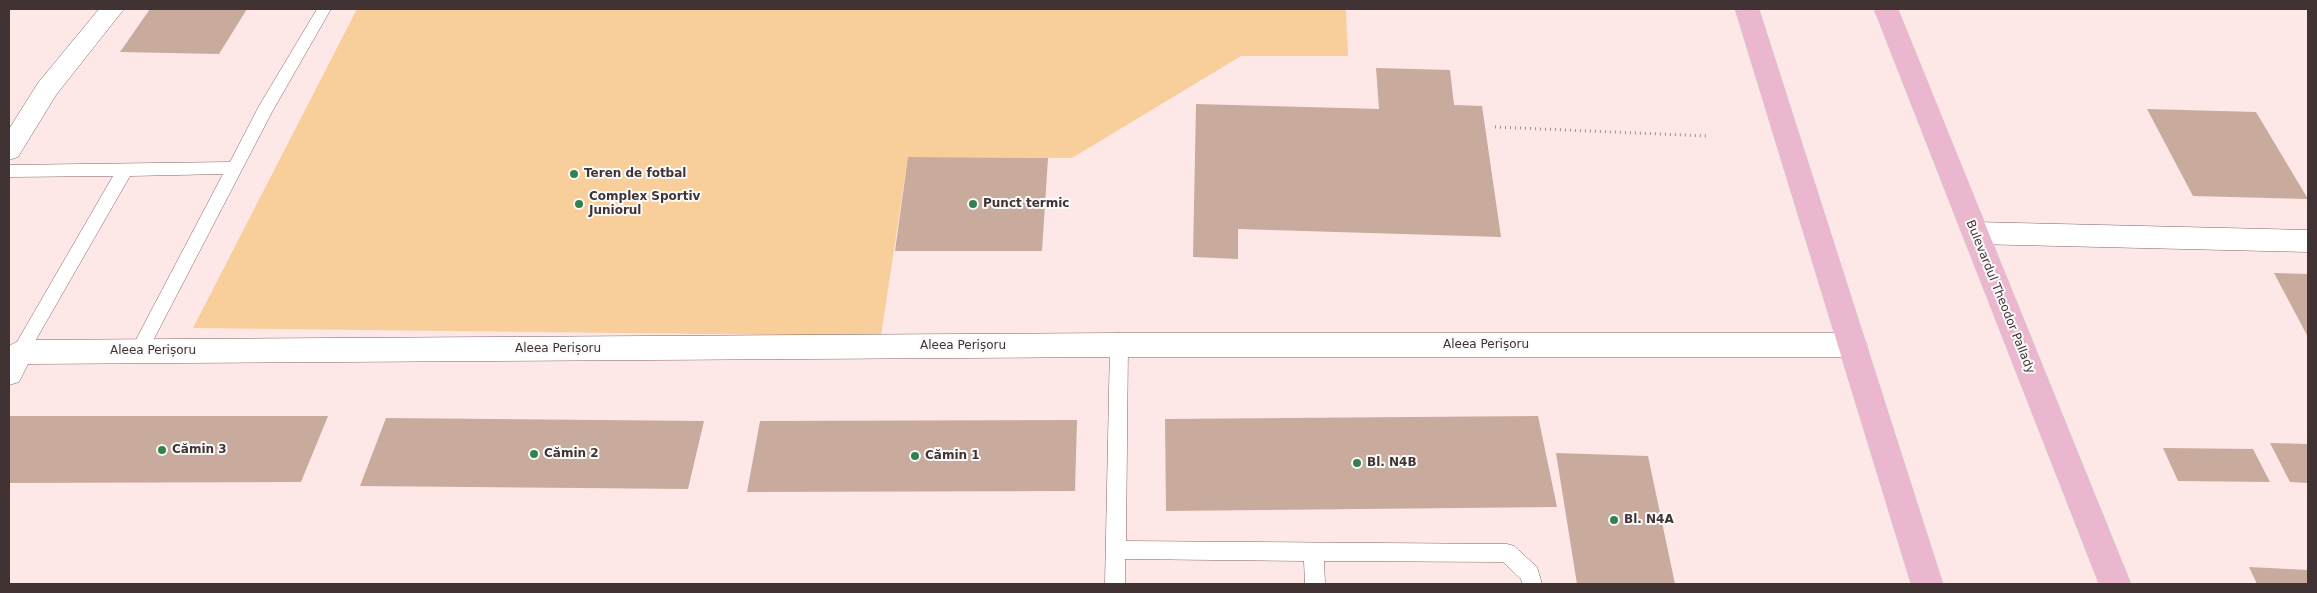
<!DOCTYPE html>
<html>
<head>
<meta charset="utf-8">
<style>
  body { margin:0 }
  #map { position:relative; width:2317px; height:593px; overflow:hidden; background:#fde7e7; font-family:"DejaVu Sans",sans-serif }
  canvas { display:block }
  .frame { position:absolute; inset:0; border:10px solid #413333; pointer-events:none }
</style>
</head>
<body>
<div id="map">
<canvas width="2317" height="593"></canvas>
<div class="frame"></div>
</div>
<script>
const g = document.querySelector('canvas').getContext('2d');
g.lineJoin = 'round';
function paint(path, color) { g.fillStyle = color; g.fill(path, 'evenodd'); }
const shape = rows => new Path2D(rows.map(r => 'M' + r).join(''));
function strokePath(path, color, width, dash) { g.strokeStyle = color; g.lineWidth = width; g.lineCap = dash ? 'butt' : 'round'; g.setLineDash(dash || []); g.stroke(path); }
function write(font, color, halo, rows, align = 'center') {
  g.font = font + ' "DejaVu Sans",sans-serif'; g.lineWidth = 4; g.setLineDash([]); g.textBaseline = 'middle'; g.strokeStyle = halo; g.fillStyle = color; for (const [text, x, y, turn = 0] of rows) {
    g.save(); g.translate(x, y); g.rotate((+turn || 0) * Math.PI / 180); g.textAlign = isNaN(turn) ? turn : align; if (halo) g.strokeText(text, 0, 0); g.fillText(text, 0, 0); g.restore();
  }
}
const green = shape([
  [357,9,1346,9,1348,56,1241,56,1072,158,908,157,881,336,193,328]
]);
const building = shape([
  [150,9,247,9,219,54,120,52],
  [1376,68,1450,70,1454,105,1482,106,1501,237,1238,229,1238,259,1193,257,1196,104,1379,109],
  [2147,109,2256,112,2308,199,2193,196],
  [908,157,1048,158,1042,251,895,251],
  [2274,273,2308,274,2308,337],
  [9,416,328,416,301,482,9,483],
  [1538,416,1557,507,1166,511,1165,419],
  [386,418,704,421,688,489,360,486],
  [1077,420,1075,491,747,492,760,421],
  [2270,443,2308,444,2308,483,2290,482],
  [2163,448,2253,449,2270,482,2178,481],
  [1556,453,1648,456,1675,584,1577,584],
  [2249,567,2308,570,2308,584,2257,584]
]);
const path = shape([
  [1495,127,1708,136]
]);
const lane = shape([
  [317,9,331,9,272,112,145,356,139,359,133,356,130,351,223,174,130,176,26,357,20,360,14,357,11,352,14,347,113,176,9,177,9,165,230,162,259,106,317,9],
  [1119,337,1125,340,1128,345,1126,541,1507,544,1514,546,1537,567,1542,584,1522,584,1521,579,1503,562,1324,561,1325,584,1305,584,1304,561,1125,559,1125,584,1105,584,1110,345,1113,340,1119,337]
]);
const street = shape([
  [99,9,124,9,56,95,18,157,9,160,9,129,38,83,99,9],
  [1975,222,2308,230,2308,252,1975,244,1966,241,1962,233,1966,225,1975,222],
  [1119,333,1853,333,1863,337,1867,345,1863,353,1853,357,1119,357,28,364,19,382,9,385,9,346,20,340,1119,333]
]);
const primary = shape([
  [1735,9,1759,9,1943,584,1911,584,1735,9],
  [1874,9,1898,9,2131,584,2099,584,1874,9]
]);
const markers = [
  [574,174,5,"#328151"],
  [579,204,5,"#328151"],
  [973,204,5,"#328151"],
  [162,450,5,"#328151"],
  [534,454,5,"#328151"],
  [915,456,5,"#328151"],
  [1357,463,5,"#328151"],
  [1614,520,5,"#328151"]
];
const poiNames = [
  ["Teren de fotbal",584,174],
  ["Complex Sportiv",589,197],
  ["Juniorul",589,211],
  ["Punct termic",983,204],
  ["Cămin 3",172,450],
  ["Cămin 2",544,454],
  ["Cămin 1",925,456],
  ["Bl. N4B",1367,463],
  ["Bl. N4A",1624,520]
];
const streetNames = [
  ["Bulevardul Theodor Pallady",2000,297,68],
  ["Aleea Perișoru",1486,345],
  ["Aleea Perișoru",963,346],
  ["Aleea Perișoru",558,349],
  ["Aleea Perișoru",153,351]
];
paint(green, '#f8ce9a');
paint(building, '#c9ab9d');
strokePath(lane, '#846465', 1);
strokePath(street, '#846465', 1);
strokePath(primary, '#d1cece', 1);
strokePath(path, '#a08e8e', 3, [1, 4]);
paint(lane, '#fff');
paint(street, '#fff');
paint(primary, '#eab7ce');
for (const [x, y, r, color] of markers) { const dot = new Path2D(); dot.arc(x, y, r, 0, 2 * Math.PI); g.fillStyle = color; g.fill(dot); strokePath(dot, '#fafafa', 2); }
write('bold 12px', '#413333', '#fafafa', poiNames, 'left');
write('12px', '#413333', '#fafafa', streetNames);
</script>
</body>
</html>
